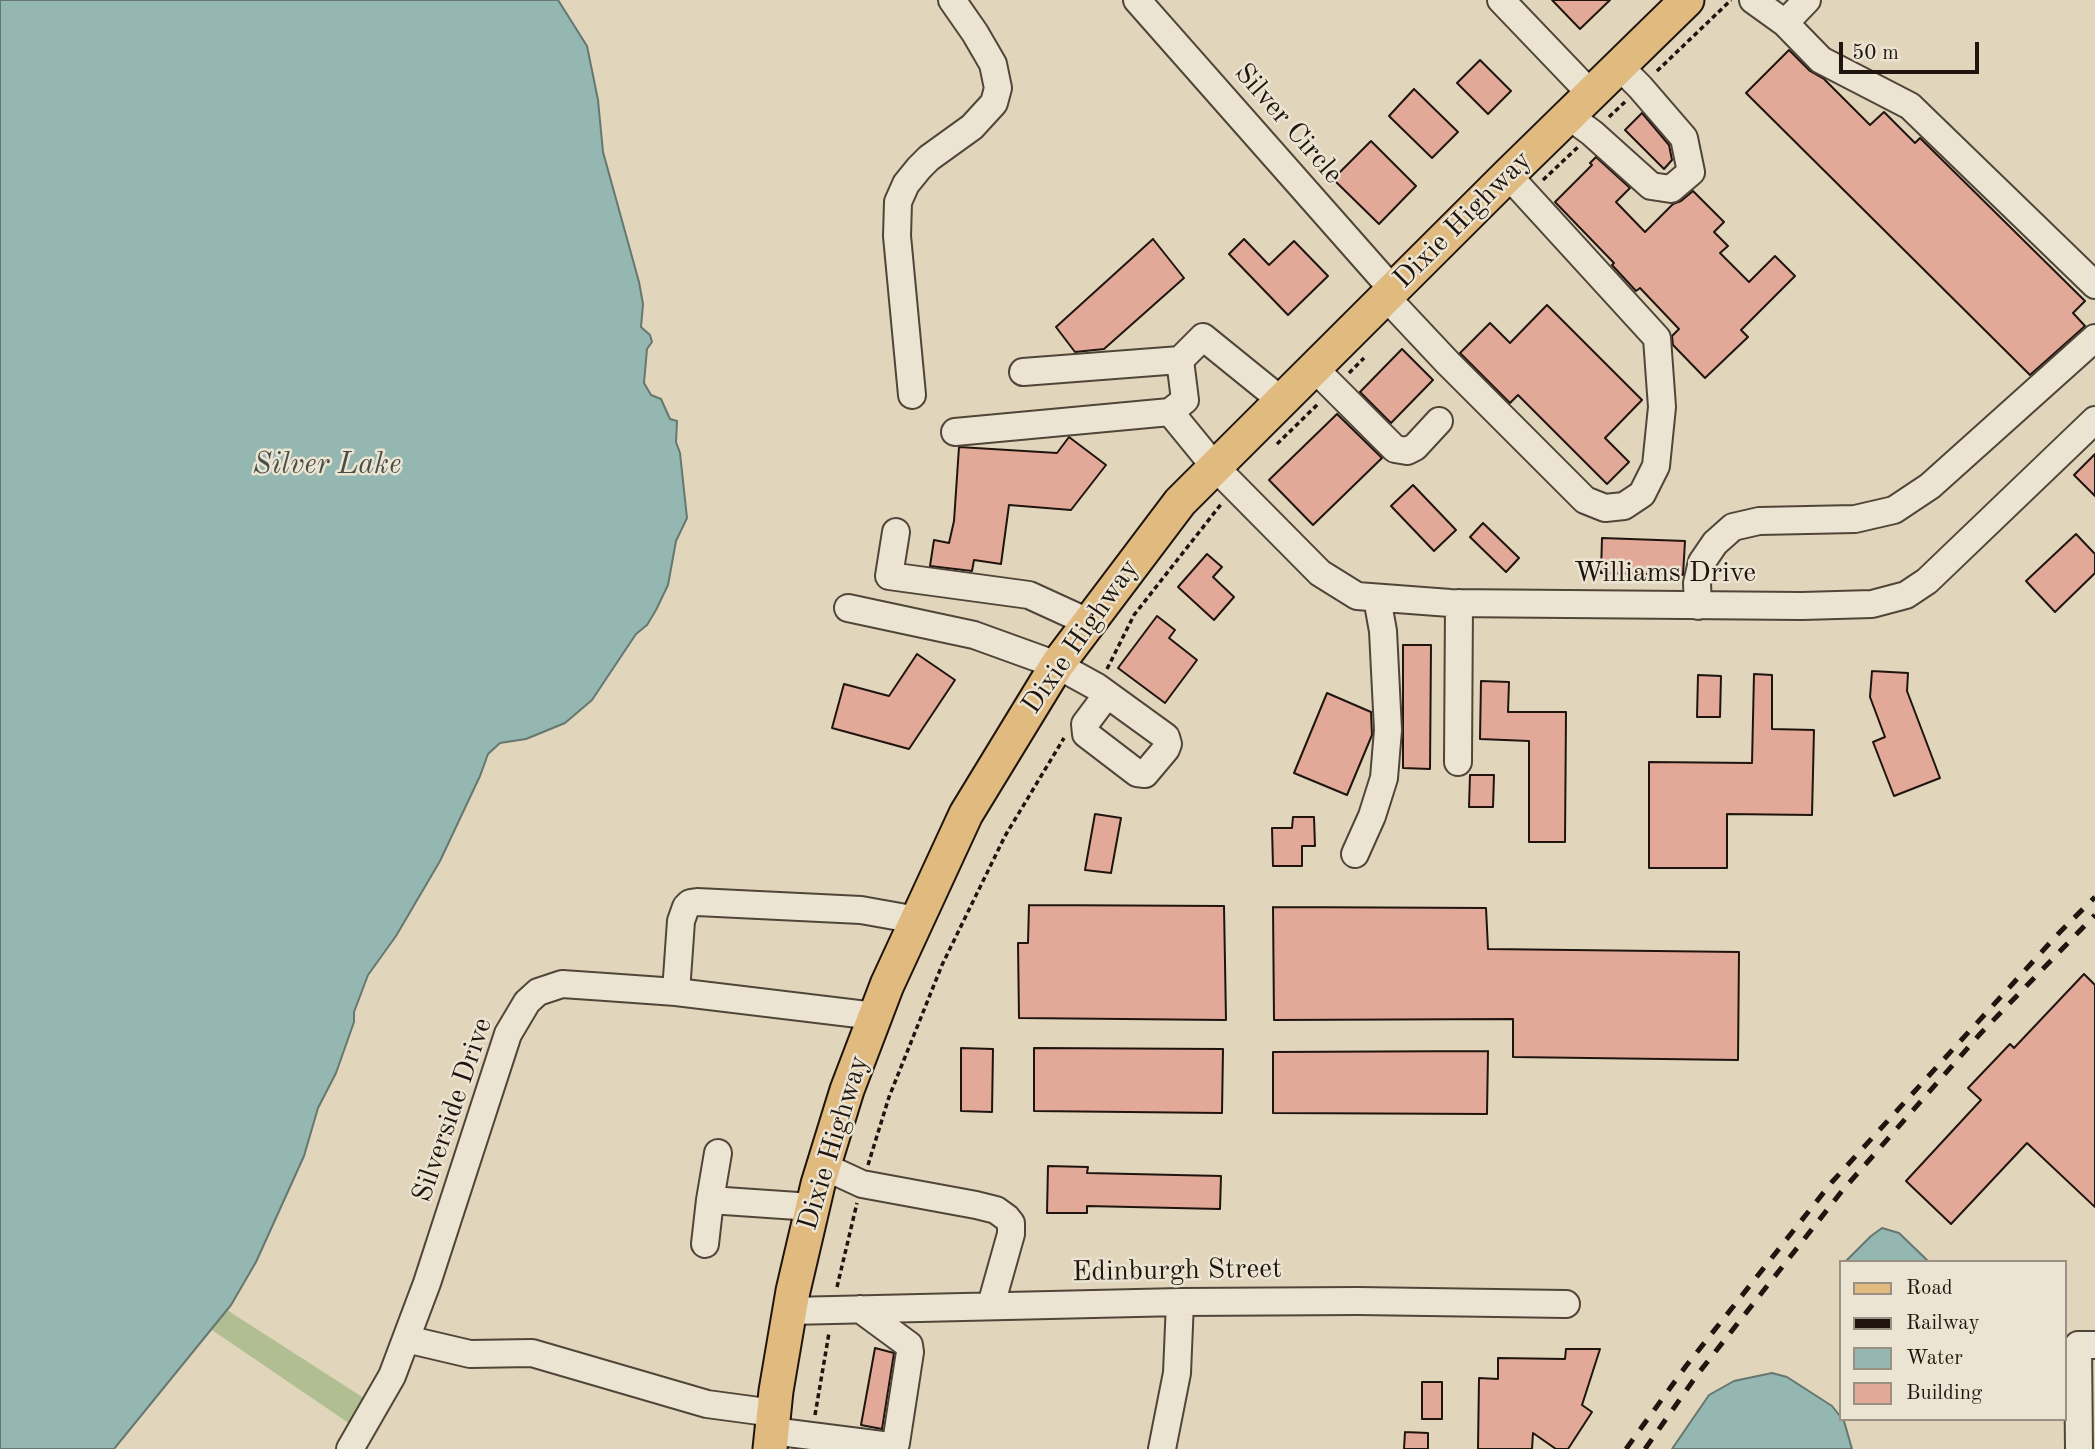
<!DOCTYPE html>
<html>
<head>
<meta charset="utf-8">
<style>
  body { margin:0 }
  #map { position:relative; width:2095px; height:1449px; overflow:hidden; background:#e1d5bb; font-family:"Old Standard TT",serif }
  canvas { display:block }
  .legend { position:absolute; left:1839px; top:1260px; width:228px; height:161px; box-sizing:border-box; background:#ece4d3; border:2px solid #9a9184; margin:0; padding:9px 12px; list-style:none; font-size:21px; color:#1f150e }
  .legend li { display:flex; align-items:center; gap:14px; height:35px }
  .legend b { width:35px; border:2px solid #9a9184 }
  .scale { position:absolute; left:1839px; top:42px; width:140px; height:32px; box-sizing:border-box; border:4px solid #1f150e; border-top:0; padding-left:9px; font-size:21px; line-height:24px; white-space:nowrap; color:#1f150e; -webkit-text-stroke:5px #ece4d3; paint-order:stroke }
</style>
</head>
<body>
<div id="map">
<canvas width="2095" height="1449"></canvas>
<ul class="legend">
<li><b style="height:9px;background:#e0ba7e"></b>Road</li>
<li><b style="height:9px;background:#1f150e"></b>Railway</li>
<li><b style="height:19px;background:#94b8b1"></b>Water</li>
<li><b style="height:19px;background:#e2a999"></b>Building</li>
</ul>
<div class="scale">50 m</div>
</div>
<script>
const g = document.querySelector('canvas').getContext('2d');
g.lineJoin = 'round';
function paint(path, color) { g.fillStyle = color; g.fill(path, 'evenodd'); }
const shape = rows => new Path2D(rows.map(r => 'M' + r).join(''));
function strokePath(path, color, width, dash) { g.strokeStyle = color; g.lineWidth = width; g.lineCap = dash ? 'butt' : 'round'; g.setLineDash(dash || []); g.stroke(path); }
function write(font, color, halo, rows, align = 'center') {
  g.font = font + ' "Old Standard TT",serif'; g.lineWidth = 5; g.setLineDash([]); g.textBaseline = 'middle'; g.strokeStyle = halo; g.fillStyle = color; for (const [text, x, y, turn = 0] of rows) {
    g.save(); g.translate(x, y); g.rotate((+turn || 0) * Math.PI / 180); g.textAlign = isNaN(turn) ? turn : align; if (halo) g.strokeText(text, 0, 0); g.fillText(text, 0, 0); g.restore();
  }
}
const green = shape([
  [227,1310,367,1400,353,1426,212,1330]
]);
const water = shape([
  [0,0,558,0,587,46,598,100,603,152,639,282,643,304,641,327,650,335,652,342,647,349,644,383,651,395,661,399,670,419,677,421,676,442,680,453,687,518,676,541,668,585,656,610,647,625,636,634,592,700,565,723,526,739,500,743,488,754,480,776,440,861,396,936,368,975,354,1012,354,1022,336,1073,318,1108,304,1156,256,1262,231,1305,114,1449,0,1449,0,0],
  [1882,1228,1899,1233,1929,1262,1845,1262,1871,1236,1882,1228],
  [1772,1373,1787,1377,1832,1406,1844,1421,1852,1449,1672,1449,1709,1395,1734,1381,1772,1373]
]);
const building = shape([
  [1552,0,1610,0,1580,29,1552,0],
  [1789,50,1810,71,1824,79,1870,125,1884,112,1915,143,1920,138,2085,301,2073,313,2085,326,2030,375,1746,93,1789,50],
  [1480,60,1511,91,1488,114,1457,83,1480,60],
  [1414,89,1458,132,1432,158,1389,116,1414,89],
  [1642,113,1669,145,1672,160,1664,169,1625,130,1642,113],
  [1371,141,1416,186,1379,224,1333,179,1371,141],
  [1596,157,1630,188,1616,202,1645,232,1673,204,1681,201,1693,191,1724,222,1714,232,1728,246,1720,253,1749,282,1775,256,1795,276,1741,330,1748,337,1705,378,1673,345,1672,336,1679,329,1640,288,1636,291,1612,265,1614,263,1555,202,1592,165,1590,163,1596,157],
  [1153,239,1184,278,1104,349,1075,352,1056,327,1153,239],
  [1244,239,1269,265,1294,241,1328,276,1288,315,1229,254,1244,239],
  [1547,305,1642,400,1605,438,1629,462,1607,484,1518,395,1510,403,1460,353,1490,323,1510,343,1547,305],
  [1402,349,1433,380,1391,423,1360,392,1402,349],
  [1337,414,1382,458,1313,525,1269,480,1337,414],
  [1069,437,1106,465,1071,510,1009,505,1001,564,974,560,972,571,930,566,934,540,949,543,954,521,959,447,1057,453,1069,437],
  [2095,454,2095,496,2074,475,2095,454],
  [1413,485,1456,530,1434,551,1391,506,1413,485],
  [1483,523,1519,558,1506,572,1470,537,1483,523],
  [2076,534,2095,554,2095,573,2055,612,2026,581,2076,534],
  [1602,538,1685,541,1683,575,1601,573,1602,538],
  [1207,554,1222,567,1213,577,1234,597,1214,620,1178,587,1207,554],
  [1157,616,1175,630,1169,638,1197,660,1165,703,1118,668,1157,616],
  [1403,645,1431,645,1430,769,1403,768,1403,645],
  [917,654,955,680,909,749,832,728,844,684,889,696,917,654],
  [1872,671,1908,673,1907,691,1940,778,1894,796,1873,742,1885,737,1870,697,1872,671],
  [1754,674,1772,675,1772,729,1814,730,1812,815,1727,814,1727,868,1649,868,1649,762,1752,763,1754,674],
  [1698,675,1721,676,1720,717,1697,717,1698,675],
  [1481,681,1509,682,1508,712,1566,712,1565,842,1529,842,1529,741,1480,739,1481,681],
  [1327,693,1371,712,1372,735,1347,795,1294,773,1327,693],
  [1470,775,1494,775,1493,807,1469,807,1470,775],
  [1095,814,1121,818,1111,873,1085,870,1095,814],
  [1293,817,1314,817,1315,846,1302,846,1302,866,1273,866,1272,828,1292,828,1293,817],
  [1029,905,1224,906,1226,1020,1019,1018,1018,943,1028,943,1029,905],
  [1273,907,1486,908,1488,949,1739,952,1738,1060,1513,1057,1513,1019,1274,1020,1273,907],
  [2084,974,2095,985,2095,1207,2027,1143,1951,1224,1906,1181,1981,1100,1968,1088,2010,1044,2014,1048,2084,974],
  [961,1048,993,1049,992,1112,961,1111,961,1048],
  [1034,1048,1223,1049,1222,1113,1034,1111,1034,1048],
  [1488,1051,1487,1114,1273,1113,1273,1052,1488,1051],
  [1048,1166,1088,1167,1087,1173,1221,1176,1220,1209,1087,1206,1087,1213,1047,1213,1048,1166],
  [875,1348,894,1353,882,1429,861,1425,875,1348],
  [1566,1349,1600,1349,1582,1405,1592,1412,1568,1449,1556,1449,1533,1433,1532,1449,1478,1449,1479,1378,1498,1379,1498,1358,1565,1359,1566,1349],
  [1422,1382,1442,1382,1442,1419,1422,1419,1422,1382],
  [1405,1432,1428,1433,1428,1449,1404,1449,1405,1432]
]);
const path = shape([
  [1657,71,1731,0],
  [1609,117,1626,101],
  [1543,180,1578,147],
  [1349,373,1364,358],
  [1277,444,1319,403],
  [1107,669,1134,615,1222,503],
  [868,1165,889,1097,942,965,1005,836,1064,738],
  [837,1287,857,1203],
  [815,1415,829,1333]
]);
const minor = shape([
  [1137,0,1393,290],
  [1501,0,1591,94],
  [1753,0,1785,23,1821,60,1910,106,2095,285],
  [1785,23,1807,0],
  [1569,116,1592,133,1651,186,1671,189,1691,172,1684,138,1640,87,1619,66],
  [1386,297,1448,363,1585,500,1605,508,1624,506,1642,494,1656,466,1662,407,1657,338,1508,175],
  [1314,368,1395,449,1407,451,1415,447,1439,421],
  [1023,372,1180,360],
  [912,395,897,236,898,202,906,184,919,168,929,158,972,127,994,103,998,88,993,64,975,33,952,0],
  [1170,412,1185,400,1180,360,1203,337,1282,401],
  [955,432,1170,412,1215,467,1320,573,1357,596,1450,603,1802,606,1872,604,1906,595,1927,581,2095,420],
  [896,532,889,576,1029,595,1088,622],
  [1698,606,1697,583,1702,562,1715,543,1733,527,1759,521,1855,519,1894,510,1930,486,2095,338],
  [848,608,974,635,1057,665,1097,687,1166,737,1168,744,1166,749,1145,774,1137,773,1086,734,1085,724,1106,696],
  [1458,762,1459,603],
  [1355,854,1372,816,1384,778,1388,730,1383,631,1377,598],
  [676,992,681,921,686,907,690,903,697,902,861,910,917,920],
  [823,1166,862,1184,976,1205,996,1210,1007,1218,1011,1223,1011,1234,991,1305],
  [710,1200,718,1153],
  [705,1244,710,1200,812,1207],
  [790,1311,1180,1302,1358,1301,1566,1304],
  [406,1339,470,1354,532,1353,707,1404,774,1413],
  [772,1431,890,1446,896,1443,910,1352,909,1345,860,1309],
  [350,1449,392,1376,427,1283,508,1034,527,1002,538,992,562,984,606,987,676,992,875,1016],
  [1162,1449,1177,1373,1180,1302],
  [2079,1449,2078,1345,2095,1345]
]);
const major = shape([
  [770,1449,776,1391,793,1291,818,1184,847,1090,887,985,966,814,1057,665,1180,502,1508,175,1687,0]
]);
const rail = shape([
  [1626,1449,1686,1366,1832,1182,2058,934,2095,897],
  [1645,1449,1697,1375,1842,1191,1980,1034,2095,915]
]);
const streetNames = [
  ["Silver Circle",1288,124,49],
  ["Dixie Highway",1463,220,-45],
  ["Williams Drive",1665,574],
  ["Dixie Highway",1081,637,-55],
  ["Silverside Drive",453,1110,-71],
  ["Dixie Highway",834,1143,-73],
  ["Edinburgh Street",1177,1271,-1]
];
const waterNames = [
  ["Silver Lake",327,465]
];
paint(green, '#b0be92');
paint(water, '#94b8b1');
strokePath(water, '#657770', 2);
paint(building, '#e2a999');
strokePath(building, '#1f150e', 2);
strokePath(minor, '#504539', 30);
strokePath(major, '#1f150e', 37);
strokePath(path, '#1f150e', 3.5, [5, 3.5]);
strokePath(minor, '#ece4d3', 26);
strokePath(major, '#e0ba7e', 33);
strokePath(rail, '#1f150e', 5, [12, 12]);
write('28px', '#1f150e', '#ece4d3', streetNames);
write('italic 30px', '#484e47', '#ece4d3', waterNames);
</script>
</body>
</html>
